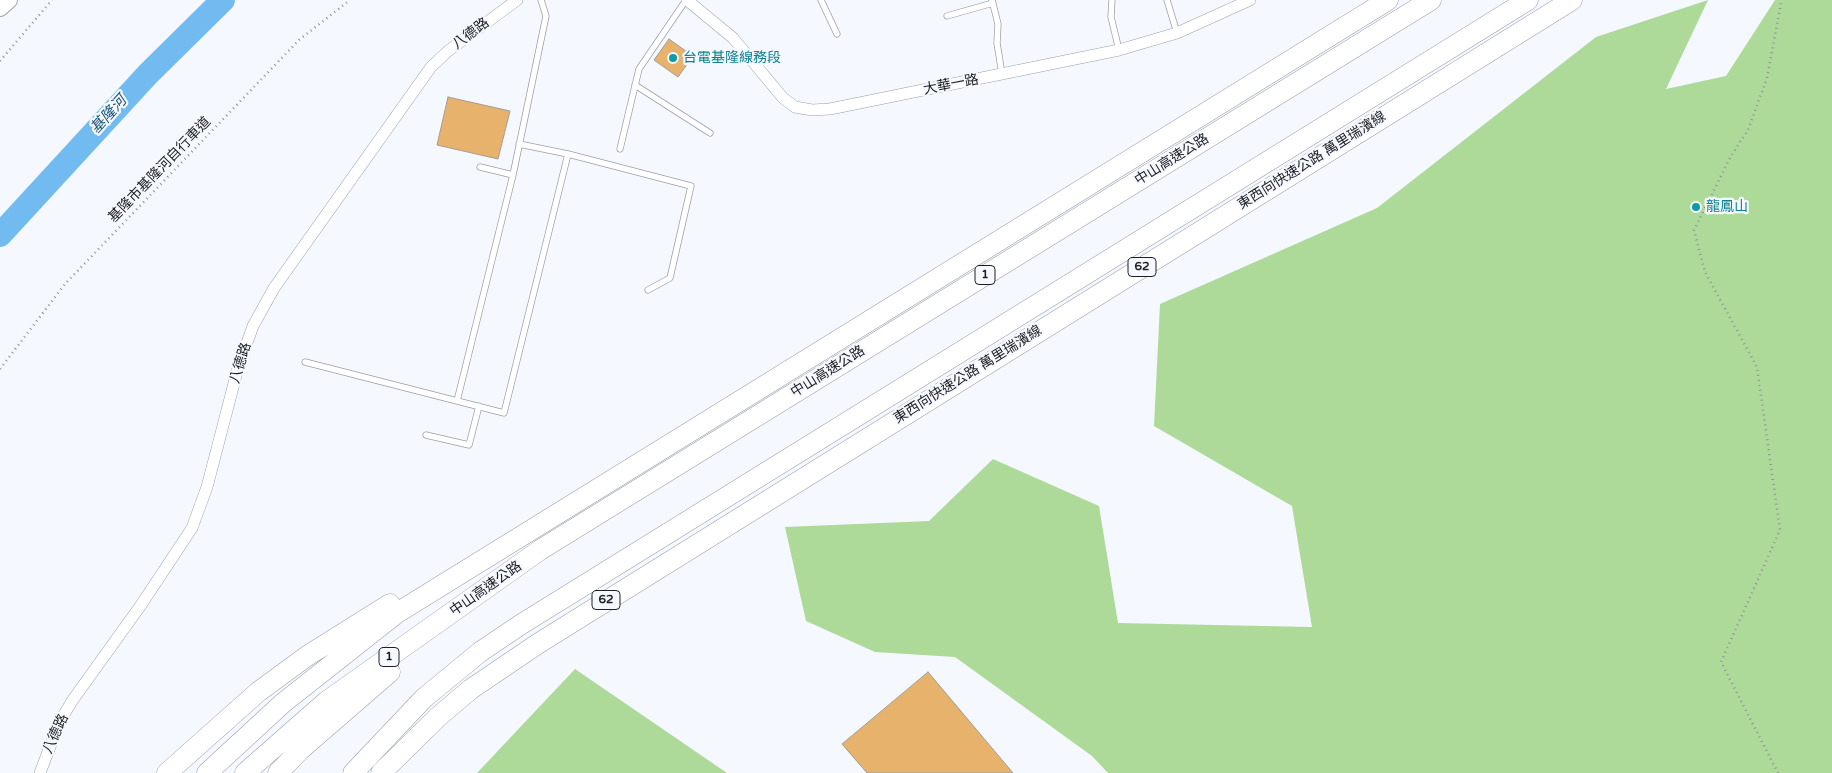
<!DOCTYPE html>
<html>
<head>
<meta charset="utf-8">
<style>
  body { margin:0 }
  canvas { display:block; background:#f5f8fe }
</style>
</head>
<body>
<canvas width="1832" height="773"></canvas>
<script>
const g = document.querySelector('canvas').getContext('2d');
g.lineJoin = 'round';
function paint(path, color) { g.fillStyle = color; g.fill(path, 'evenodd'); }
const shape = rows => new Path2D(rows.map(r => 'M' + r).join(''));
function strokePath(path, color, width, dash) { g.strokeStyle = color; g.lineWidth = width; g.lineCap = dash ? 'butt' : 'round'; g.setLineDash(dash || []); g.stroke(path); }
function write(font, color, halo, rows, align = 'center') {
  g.font = font + ' "Varela Round","Noto Sans TC",sans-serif'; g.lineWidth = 4.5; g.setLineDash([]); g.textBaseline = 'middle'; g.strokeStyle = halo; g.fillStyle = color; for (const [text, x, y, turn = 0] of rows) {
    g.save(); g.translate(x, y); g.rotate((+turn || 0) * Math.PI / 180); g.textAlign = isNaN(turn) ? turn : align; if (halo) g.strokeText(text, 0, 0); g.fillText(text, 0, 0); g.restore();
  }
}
const green = shape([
  [1708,0,1666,89,1726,76,1775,0,1832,0,1832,773,1108,773,1092,756,955,657,875,652,806,621,785,527,929,521,993,459,1099,506,1118,623,1312,627,1292,506,1154,426,1160,304,1377,208,1596,37],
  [575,669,727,773,477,773]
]);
const river = shape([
  [0,235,148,74,223,0]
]);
const building = shape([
  [669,39,693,56,678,77,654,60,669,39],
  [448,97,510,111,498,159,437,145,448,97],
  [928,672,1013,773,867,773,842,744,928,672]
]);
const path = shape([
  [0,61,52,0],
  [0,369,65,284,299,40,350,0],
  [1778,773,1721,662,1780,530,1757,367,1705,272,1694,230,1731,156,1748,130,1767,78,1781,3,1783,0]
]);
const lane = shape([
  [821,0,837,34],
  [992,0,998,24,997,43,1002,74],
  [1112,0,1111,17,1119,50],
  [1167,0,1177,33],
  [947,16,993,3],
  [635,85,710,133],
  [620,149,639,69,686,0],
  [568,154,691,186,670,278,648,290],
  [480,167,513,175,546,16,541,0],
  [305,362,504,413,568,154,519,144],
  [457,401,513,175],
  [426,435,469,445,479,406]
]);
const street = shape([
  [687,0,733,38,783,98,795,107,812,110,830,109,1119,50,1177,33,1250,0],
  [40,773,59,723,72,701,141,605,192,528,207,487,238,368,253,326,274,288,431,67,448,51,517,0]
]);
const primary = shape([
  [0,8,9,0]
]);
const highway = shape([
  [167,773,258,692,307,656,390,604],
  [207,773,283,703,397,613,1388,0],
  [245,773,327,701,540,550,1431,0],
  [278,773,300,750,390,672],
  [353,773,424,698,480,652,520,625,1528,0],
  [381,773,439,716,471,689,539,643,1572,0]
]);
const markers = [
  [673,58,5,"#0f9aa8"],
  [1696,207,5,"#0f9aa8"]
];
const shields = [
  [1142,267,28],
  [985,275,20],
  [606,600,28],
  [389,657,20]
];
const shieldNames = [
  ["62",1142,267],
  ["1",985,275],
  ["62",606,600],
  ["1",389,657]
];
const streetNames = [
  ["八德路",471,34,-37],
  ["大華一路",951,85,-11],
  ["中山高速公路",1172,160,-32],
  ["東西向快速公路 萬里瑞濱線",1312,161,-32],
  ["基隆市基隆河自行車道",160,170,-46],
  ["八德路",241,363,-73],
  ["中山高速公路",828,372,-32],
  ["東西向快速公路 萬里瑞濱線",968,375,-32],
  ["中山高速公路",486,589,-35],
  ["八德路",56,734,-65]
];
const cultureNames = [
  ["台電基隆線務段",683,58],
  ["龍鳳山",1706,207]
];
const waterNames = [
  ["基隆河",109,115,-48]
];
paint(green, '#adda99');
strokePath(river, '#72bbf1', 24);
paint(building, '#e7b26b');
strokePath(building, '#a49d95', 1);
strokePath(lane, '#9a9fa8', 7);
strokePath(street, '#9a9fa8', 12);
strokePath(primary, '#9a9fa8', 18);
strokePath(highway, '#9a9fa8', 21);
strokePath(path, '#8e9095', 2.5, [1, 4]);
strokePath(lane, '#fff', 5.5);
strokePath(street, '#fff', 11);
strokePath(primary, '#fff', 16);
strokePath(highway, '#fff', 20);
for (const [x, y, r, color] of markers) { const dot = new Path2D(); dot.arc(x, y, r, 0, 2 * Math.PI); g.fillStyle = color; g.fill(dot); strokePath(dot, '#f5f8fe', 2); }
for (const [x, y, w] of shields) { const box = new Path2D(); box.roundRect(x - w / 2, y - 9.5, w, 19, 4); g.fillStyle = '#f5f8fe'; g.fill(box); strokePath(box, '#1d1f23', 1); }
write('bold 12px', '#1d1f23', null, shieldNames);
write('14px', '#1d1f23', '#f5f8fe', streetNames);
write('14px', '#0d838f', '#f5f8fe', cultureNames, 'left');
write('italic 15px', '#1e5378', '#f5f8fe', waterNames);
</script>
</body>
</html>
